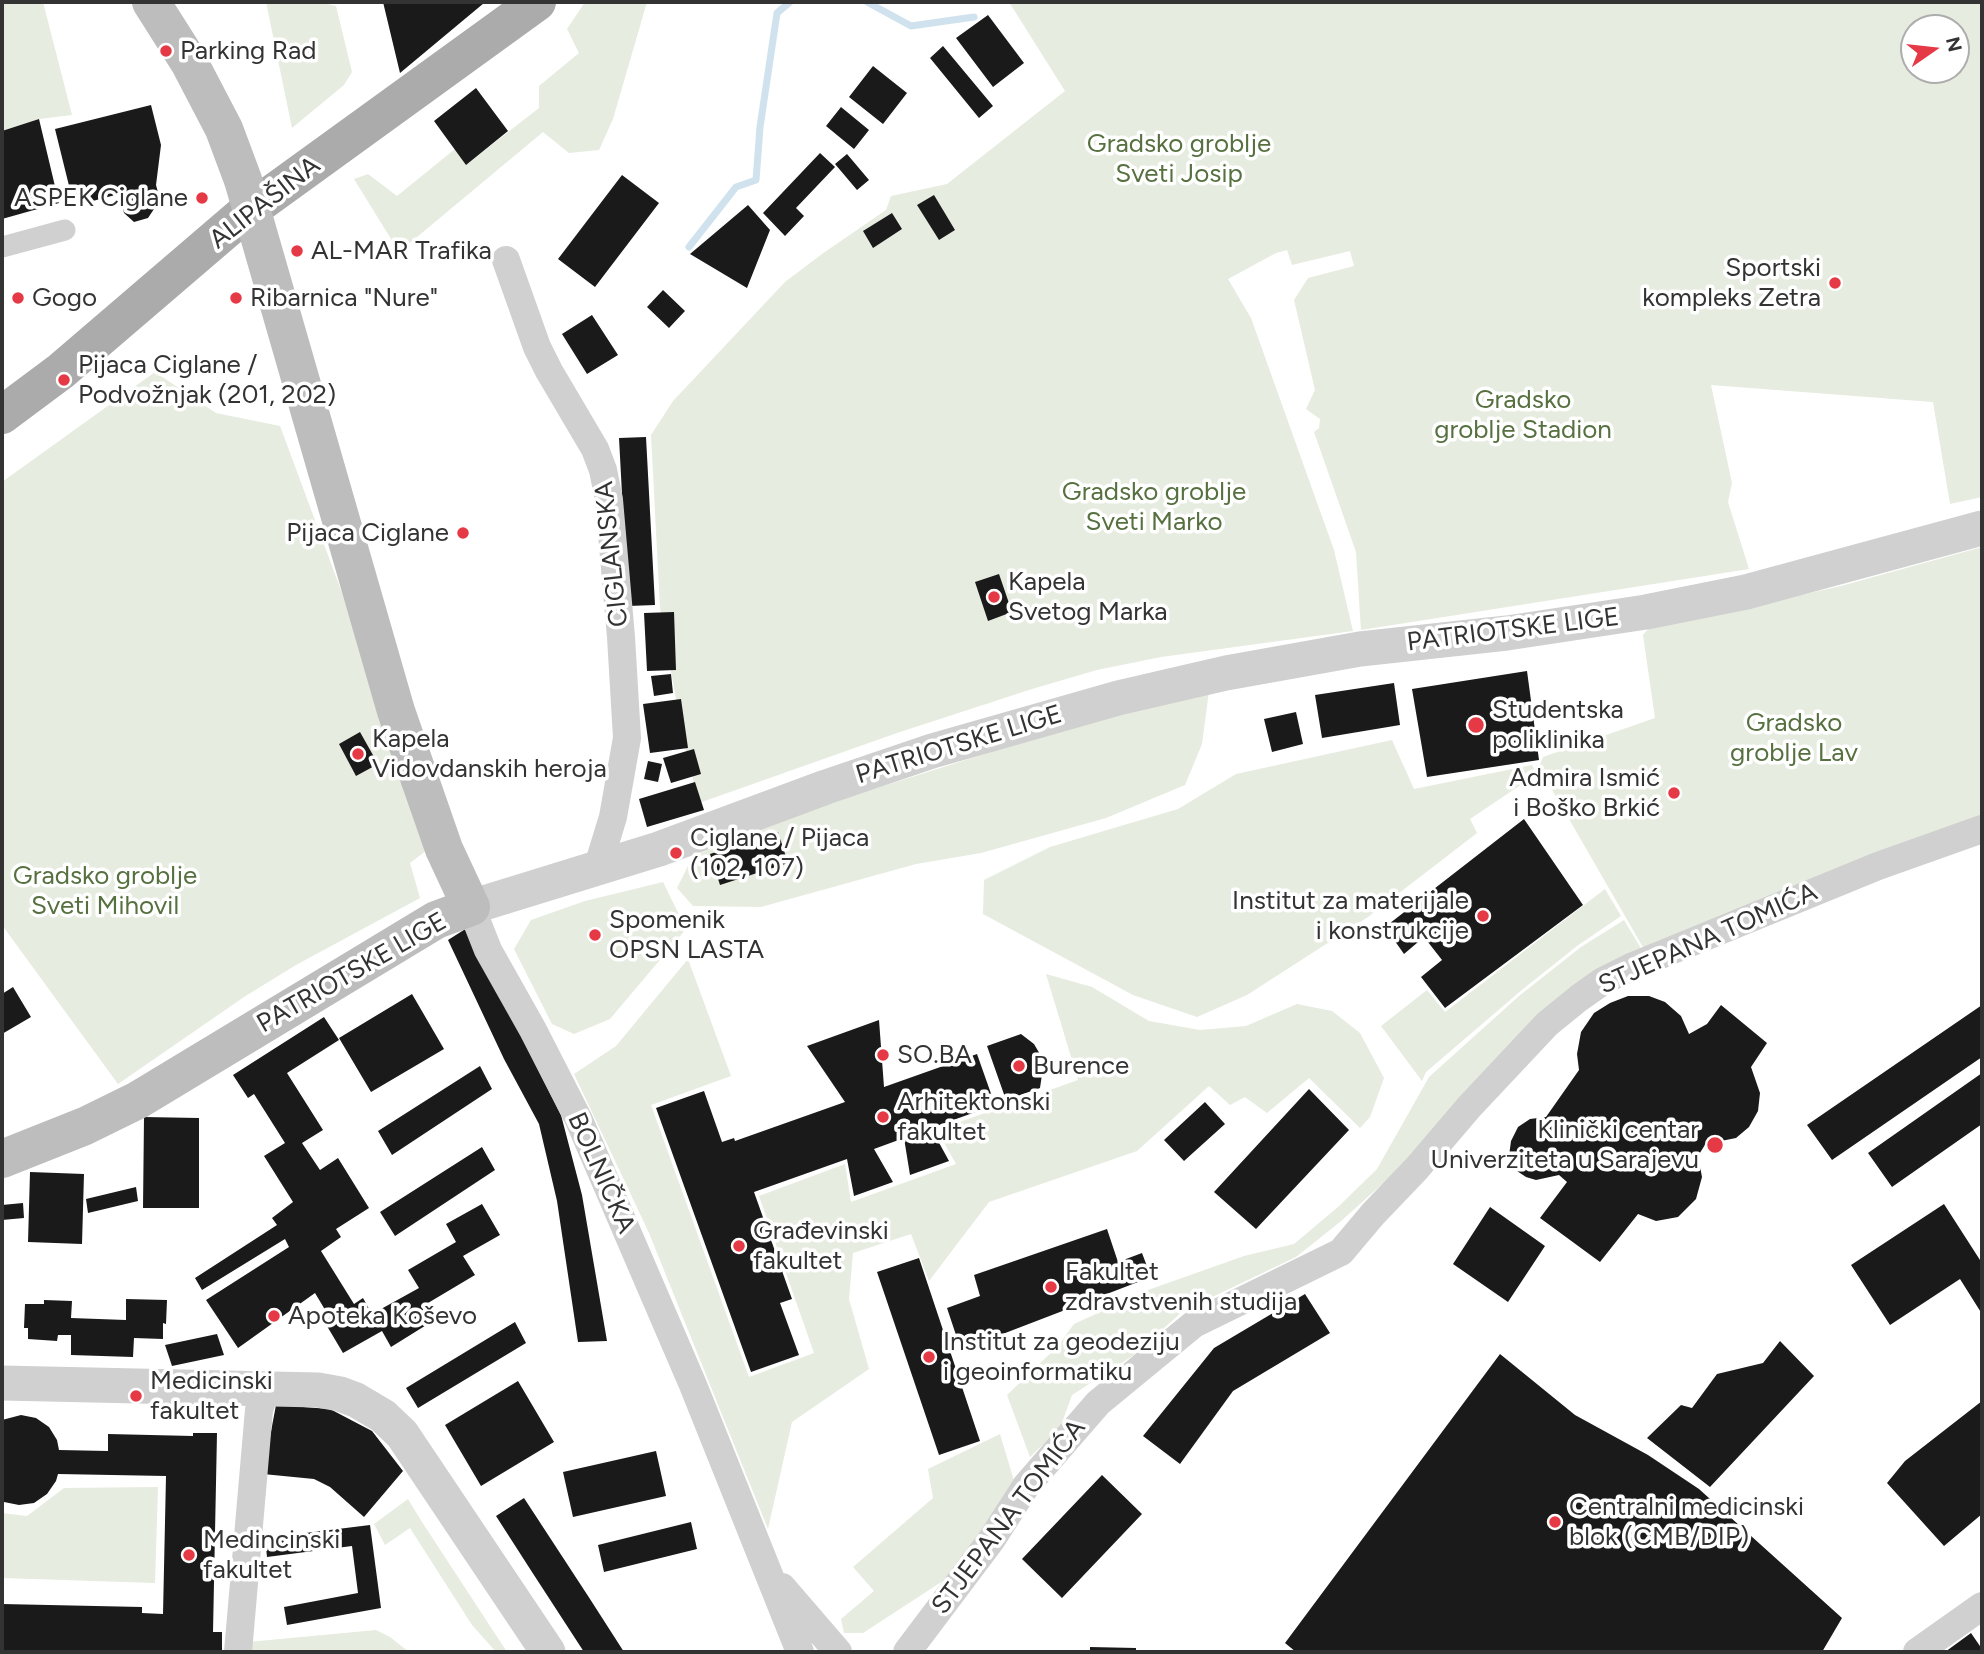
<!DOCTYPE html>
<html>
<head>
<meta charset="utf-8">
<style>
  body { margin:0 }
  #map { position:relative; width:1984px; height:1654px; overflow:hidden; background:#fff; font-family:Figtree,sans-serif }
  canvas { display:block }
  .frame { position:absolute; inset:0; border:4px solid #333; pointer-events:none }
  .north { position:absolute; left:1900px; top:14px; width:70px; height:70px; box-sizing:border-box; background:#fff; border:2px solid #adadad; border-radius:50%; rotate:76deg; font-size:19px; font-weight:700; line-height:28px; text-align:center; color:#333 }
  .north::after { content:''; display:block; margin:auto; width:24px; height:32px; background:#e63946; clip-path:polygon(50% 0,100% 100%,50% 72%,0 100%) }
</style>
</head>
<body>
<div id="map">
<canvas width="1984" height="1654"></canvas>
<div class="frame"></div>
<div class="north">N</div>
</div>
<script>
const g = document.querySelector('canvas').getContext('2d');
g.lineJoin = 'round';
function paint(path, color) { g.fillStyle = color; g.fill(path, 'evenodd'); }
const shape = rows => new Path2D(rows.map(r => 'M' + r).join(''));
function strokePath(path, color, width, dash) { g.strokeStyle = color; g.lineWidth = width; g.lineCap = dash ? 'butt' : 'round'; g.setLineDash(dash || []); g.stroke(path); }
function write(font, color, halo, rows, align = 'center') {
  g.font = font + ' Figtree,sans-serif'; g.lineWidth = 7; g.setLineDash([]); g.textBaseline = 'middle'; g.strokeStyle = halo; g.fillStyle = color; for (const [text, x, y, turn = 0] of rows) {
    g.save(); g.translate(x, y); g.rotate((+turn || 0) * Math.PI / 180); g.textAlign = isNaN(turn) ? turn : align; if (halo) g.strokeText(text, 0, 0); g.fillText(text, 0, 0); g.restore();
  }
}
const green = shape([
  [2,2,43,2,72,115,39,119,2,131],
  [266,2,319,2,336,6,352,72,344,85,292,128],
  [585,2,647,2,613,119,599,150,569,153,543,132,399,252,354,179,368,174,397,196,455,149,467,164,539,108,539,86,579,53,567,29],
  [1009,2,1982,2,1982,497,1950,504,1933,402,1711,385,1732,483,1728,502,1749,569,1361,630,1356,552,1314,432,1319,428,1320,419,1306,409,1315,390,1294,300,1308,278,1354,266,1350,251,1292,265,1287,250,1276,253,1228,279,1251,318,1334,550,1353,631,1161,657,1097,670,1032,689,897,733,699,803,683,739,660,608,651,435,673,401,785,282,822,254,886,210,891,196,947,184,1065,91],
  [1914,28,1956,28,1956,70,1914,70],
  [155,372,216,413,280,426,387,714,427,850,410,863,420,898,296,965,244,997,118,1084,2,925,2,482],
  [1982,547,1982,816,1644,949,1539,767,1543,757,1655,718,1643,635,1648,629,1841,586],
  [1209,691,1202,744,1185,785,1106,818,981,853,916,864,761,907,693,906,677,888,693,856,792,815,1095,719],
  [1392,740,1414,789,1532,765,1537,774,1470,819,1477,833,1368,917,1247,995,1197,1017,1133,995,983,914,984,880,1050,847,1178,809,1236,774],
  [663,882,686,929,610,1019,574,1034,552,1024,514,949,531,920,585,901],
  [1605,889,1621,916,1577,946,1523,989,1426,1072,1422,1081,1381,1026,1427,990,1445,1012],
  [1624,920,1642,950,1340,1222,1296,1257,1183,1311,1134,1355,1072,1395,1060,1428,1030,1457,1007,1395,1058,1346,1074,1324,1148,1290,1244,1256,1294,1244,1338,1207,1377,1169,1429,1077,1519,996,1581,947],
  [688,959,731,1076,651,1105,749,1377,814,1353,759,1196,845,1164,851,1202,956,1164,937,1130,1078,1080,1046,974,1092,987,1149,1021,1200,1030,1246,1026,1297,1004,1332,1011,1360,1033,1384,1078,1370,1117,1360,1128,1309,1078,1267,1113,1245,1097,1230,1105,1209,1086,1137,1151,989,1202,929,1281,911,1234,853,1253,849,1299,869,1369,792,1422,768,1529,649,1233,574,1074,616,1046],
  [1000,1434,1015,1484,949,1577,863,1633,844,1633,841,1619,874,1591,853,1567,933,1498,928,1469],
  [158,1487,155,1583,2,1578,2,1513,27,1516,64,1488],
  [408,1499,422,1522,507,1652,496,1652,472,1625,410,1528,385,1545,374,1524],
  [376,1630,390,1637,409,1652,246,1652,248,1642]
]);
const stream = shape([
  [867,2,911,26,974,17],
  [689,247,736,187,756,180,760,127,777,13,790,2]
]);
const building = shape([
  [383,2,483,2,484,3,400,73],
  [988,15,1024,63,993,87,956,38],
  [943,46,993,106,979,118,930,58],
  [873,66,907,93,883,124,849,97],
  [476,88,508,131,466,165,434,121],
  [151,105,161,145,156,185,160,200,148,218,134,222,124,213,119,194,74,206,55,129],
  [841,107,869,130,854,149,826,126],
  [39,119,59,203,2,219,2,131],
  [820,153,835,167,796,208,804,216,785,236,763,213],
  [847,154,869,180,857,190,835,164],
  [622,175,659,203,595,287,558,259],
  [934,195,955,230,939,240,917,205],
  [748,205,770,230,747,288,690,254],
  [892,213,902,229,873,248,863,231],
  [663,290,685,311,669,328,647,307],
  [592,315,618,355,587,374,562,334],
  [646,437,655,605,628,606,619,438],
  [999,574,1012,612,988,621,975,582],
  [674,612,676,670,647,671,644,613],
  [1527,671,1539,760,1427,777,1412,689],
  [671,674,673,693,654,696,651,676],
  [1394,683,1400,725,1322,738,1315,695],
  [681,699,688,748,650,753,643,704],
  [1296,712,1303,744,1272,752,1264,719],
  [360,732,378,764,356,776,339,744],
  [694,749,701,774,671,783,663,758],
  [648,761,662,764,658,782,644,779],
  [695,782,704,810,647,827,639,799],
  [1524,819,1583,905,1445,1008,1421,977,1442,960,1424,937,1404,954,1385,927],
  [778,832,788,863,720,885,710,854],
  [467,928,561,1115,582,1195,607,1341,578,1342,557,1201,539,1124,504,1059,448,940],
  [13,987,31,1017,2,1034,2,994],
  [412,994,444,1049,371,1092,339,1038],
  [1628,996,1649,996,1665,1002,1681,1016,1689,1034,1707,1024,1721,1005,1767,1043,1751,1067,1760,1093,1758,1111,1749,1127,1736,1138,1721,1141,1708,1140,1698,1156,1702,1177,1696,1199,1678,1217,1656,1221,1638,1214,1600,1262,1540,1218,1567,1182,1559,1175,1536,1180,1526,1177,1514,1169,1509,1156,1511,1141,1518,1127,1530,1119,1546,1117,1579,1070,1577,1054,1581,1032,1594,1013,1610,1003],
  [1982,1005,1982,1057,1832,1160,1807,1125],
  [324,1017,339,1040,287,1073,323,1130,302,1143,320,1170,338,1158,369,1208,336,1229,341,1237,321,1251,354,1304,363,1298,372,1314,419,1288,408,1270,456,1242,446,1224,482,1204,500,1235,463,1256,475,1275,428,1303,436,1319,391,1347,382,1331,343,1353,324,1321,330,1318,315,1293,238,1348,206,1300,289,1247,285,1239,202,1290,195,1278,277,1225,272,1218,293,1202,264,1156,285,1143,254,1094,248,1098,233,1075],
  [879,1020,884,1087,977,1054,995,1105,931,1128,949,1161,910,1175,904,1138,874,1149,893,1182,854,1196,847,1159,754,1192,792,1299,780,1303,799,1355,751,1372,656,1108,704,1091,722,1142,734,1138,735,1141,845,1102,807,1046],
  [1021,1034,1034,1044,1044,1061,1040,1088,1006,1100,987,1046],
  [480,1066,492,1089,392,1155,378,1131],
  [1982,1073,1982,1124,1892,1187,1868,1153],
  [1309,1089,1349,1130,1256,1229,1214,1192],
  [1205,1102,1225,1124,1184,1161,1164,1140],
  [144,1117,199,1118,199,1208,143,1208],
  [482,1147,495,1170,395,1236,380,1212],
  [30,1172,84,1174,82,1244,28,1242],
  [136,1187,138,1201,88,1213,86,1199],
  [23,1203,24,1218,2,1220,2,1205],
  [1944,1204,1980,1260,1982,1258,1982,1314,1960,1279,1890,1325,1851,1265],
  [1490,1207,1545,1246,1508,1302,1453,1264],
  [1107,1229,1118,1262,1142,1253,1151,1277,961,1350,947,1308,980,1296,974,1275],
  [919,1258,980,1441,939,1455,877,1272],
  [1305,1294,1330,1333,1233,1391,1180,1464,1143,1436,1214,1348],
  [126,1299,167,1300,166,1324,163,1323,163,1339,134,1338,133,1357,71,1355,71,1335,58,1335,57,1341,28,1339,28,1328,24,1328,25,1304,44,1304,44,1300,72,1301,71,1318,126,1320],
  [515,1322,526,1343,418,1408,406,1388],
  [217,1334,224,1355,172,1366,165,1345],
  [1780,1341,1814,1376,1710,1487,1647,1438,1681,1405,1692,1408,1717,1374,1763,1363],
  [1500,1354,1575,1415,1648,1455,1699,1489,1842,1618,1822,1652,1296,1652,1285,1643],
  [518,1381,554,1442,481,1486,445,1425],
  [1982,1401,1982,1514,1944,1546,1887,1483,1905,1461],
  [276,1405,330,1409,372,1431,403,1471,364,1517,330,1487,314,1479,263,1474],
  [21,1415,36,1418,49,1427,57,1440,59,1450,108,1451,108,1434,193,1436,193,1433,217,1433,213,1632,222,1632,222,1652,2,1652,2,1604,142,1607,142,1613,163,1614,166,1476,58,1474,56,1481,47,1494,34,1503,19,1505,4,1502,2,1500,2,1420],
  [656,1451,666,1496,573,1517,563,1472],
  [1102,1475,1142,1514,1062,1598,1022,1559],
  [524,1498,590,1599,624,1652,584,1652,532,1572,496,1516],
  [691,1522,697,1549,604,1572,598,1545],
  [370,1525,381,1608,287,1625,284,1607,358,1593,352,1546,267,1557,265,1538],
  [1971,1633,1982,1649,1982,1652,1945,1652],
  [1090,1647,1136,1648,1136,1652,1090,1652]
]);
const pedestrian = shape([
  [2,247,65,230]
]);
const minor = shape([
  [506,260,537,347,549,371,595,449,603,470,609,500,621,637,627,738,613,817,598,866],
  [471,907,488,950,533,1030,579,1120,693,1385,800,1652],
  [782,1587,838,1652],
  [238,1652,259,1410,266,1389],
  [907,1652,992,1539,1026,1486,1098,1403,1194,1324,1341,1252,1373,1214,1417,1168,1469,1107,1547,1024,1579,998,1603,981,1631,967,1878,866,1982,829],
  [1917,1652,1982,1606]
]);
const tertiary = shape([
  [471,907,659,849,826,787,932,751,1118,698,1226,673,1360,649,1507,633,1646,612,1746,592,1982,528],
  [2,1383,318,1390,340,1394,356,1400,383,1416,402,1434,548,1652]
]);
const secondary = shape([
  [2,1159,85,1126,138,1100,436,920,471,907,444,849,420,780]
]);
const primary = shape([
  [2,415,61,371,243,215,537,2]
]);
const secondaryBridge = shape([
  [151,2,189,62,224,129,243,180,396,711,420,780]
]);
const markers = [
  [166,51,7,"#e63946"],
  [202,198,7,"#e63946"],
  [297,251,7,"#e63946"],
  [1835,283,7,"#e63946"],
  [18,298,7,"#e63946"],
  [236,298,7,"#e63946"],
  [64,380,7,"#e63946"],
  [463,533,7,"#e63946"],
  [994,597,7,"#e63946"],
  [1476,725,9,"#e63946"],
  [358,754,7,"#e63946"],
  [1674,793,7,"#e63946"],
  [676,853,7,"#e63946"],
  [1483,916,7,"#e63946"],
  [595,935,7,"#e63946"],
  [883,1055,7,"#e63946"],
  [1019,1066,7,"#e63946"],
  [883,1117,7,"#e63946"],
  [1715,1145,9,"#e63946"],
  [739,1246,7,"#e63946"],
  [1051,1287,7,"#e63946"],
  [274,1316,7,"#e63946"],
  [929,1357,7,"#e63946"],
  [136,1396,7,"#e63946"],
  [1555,1522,7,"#e63946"],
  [189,1555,7,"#e63946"]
];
const poiNames = [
  ["Parking Rad",180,51],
  ["ASPEK Ciglane",188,198,"right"],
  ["AL-MAR Trafika",311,251],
  ["Sportski",1821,268,"right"],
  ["kompleks Zetra",1821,298,"right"],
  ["Gogo",32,298],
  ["Ribarnica \"Nure\"",250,298],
  ["Pijaca Ciglane /",78,365],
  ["Podvožnjak (201, 202)",78,395],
  ["Pijaca Ciglane",449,533,"right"],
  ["Kapela",1008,582],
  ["Svetog Marka",1008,612],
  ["Studentska",1492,710],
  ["poliklinika",1492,740],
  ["Kapela",372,739],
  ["Vidovdanskih heroja",372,769],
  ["Admira Ismić",1660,778,"right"],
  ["i Boško Brkić",1660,808,"right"],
  ["Ciglane / Pijaca",690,838],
  ["(102, 107)",690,868],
  ["Institut za materijale",1469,901,"right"],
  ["i konstrukcije",1469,931,"right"],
  ["Spomenik",609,920],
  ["OPSN LASTA",609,950],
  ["SO.BA",897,1055],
  ["Burence",1033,1066],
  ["Arhitektonski",897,1102],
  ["fakultet",897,1132],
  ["Klinički centar",1699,1130,"right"],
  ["Univerziteta u Sarajevu",1699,1160,"right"],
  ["Građevinski",753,1231],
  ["fakultet",753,1261],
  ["Fakultet",1065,1272],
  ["zdravstvenih studija",1065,1302],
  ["Apoteka Koševo",288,1316],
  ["Institut za geodeziju",943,1342],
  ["i geoinformatiku",943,1372],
  ["Medicinski",150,1381],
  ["fakultet",150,1411],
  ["Centralni medicinski",1569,1507],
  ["blok (CMB/DIP)",1569,1537],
  ["Medincinski",203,1540],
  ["fakultet",203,1570]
];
const parkNames = [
  ["Gradsko groblje",1179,144],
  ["Sveti Josip",1179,174],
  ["Gradsko",1523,400],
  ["groblje Stadion",1523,430],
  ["Gradsko groblje",1154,492],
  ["Sveti Marko",1154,522],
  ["Gradsko",1794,723],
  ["groblje Lav",1794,753],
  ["Gradsko groblje",105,876],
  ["Sveti Mihovil",105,906]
];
const streetNames = [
  ["ALIPAŠINA",265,203,-38],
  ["CIGLANSKA",612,554,-96],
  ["PATRIOTSKE LIGE",1513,630,-7],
  ["PATRIOTSKE LIGE",959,745,-17],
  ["STJEPANA TOMIĆA",1708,939,-24],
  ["PATRIOTSKE LIGE",352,973,-30],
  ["BOLNIČKA",601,1173,66],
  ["STJEPANA TOMIĆA",1009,1517,-53]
];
paint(green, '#e6ecdf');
strokePath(stream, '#cfe2ee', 7);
paint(building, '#1a1a1a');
strokePath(pedestrian, '#d0d0d0', 21);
strokePath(minor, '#d0d0d0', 28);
strokePath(tertiary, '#d0d0d0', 35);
strokePath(secondary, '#bdbdbd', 38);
strokePath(primary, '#ababab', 38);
strokePath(secondaryBridge, '#bdbdbd', 38);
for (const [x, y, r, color] of markers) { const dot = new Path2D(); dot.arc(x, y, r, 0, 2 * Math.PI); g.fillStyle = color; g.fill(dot); strokePath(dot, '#fff', 2.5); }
write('26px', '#333', '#fff', poiNames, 'left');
write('26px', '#56703f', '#fff', parkNames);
write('26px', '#333', '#fff', streetNames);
</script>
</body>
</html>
